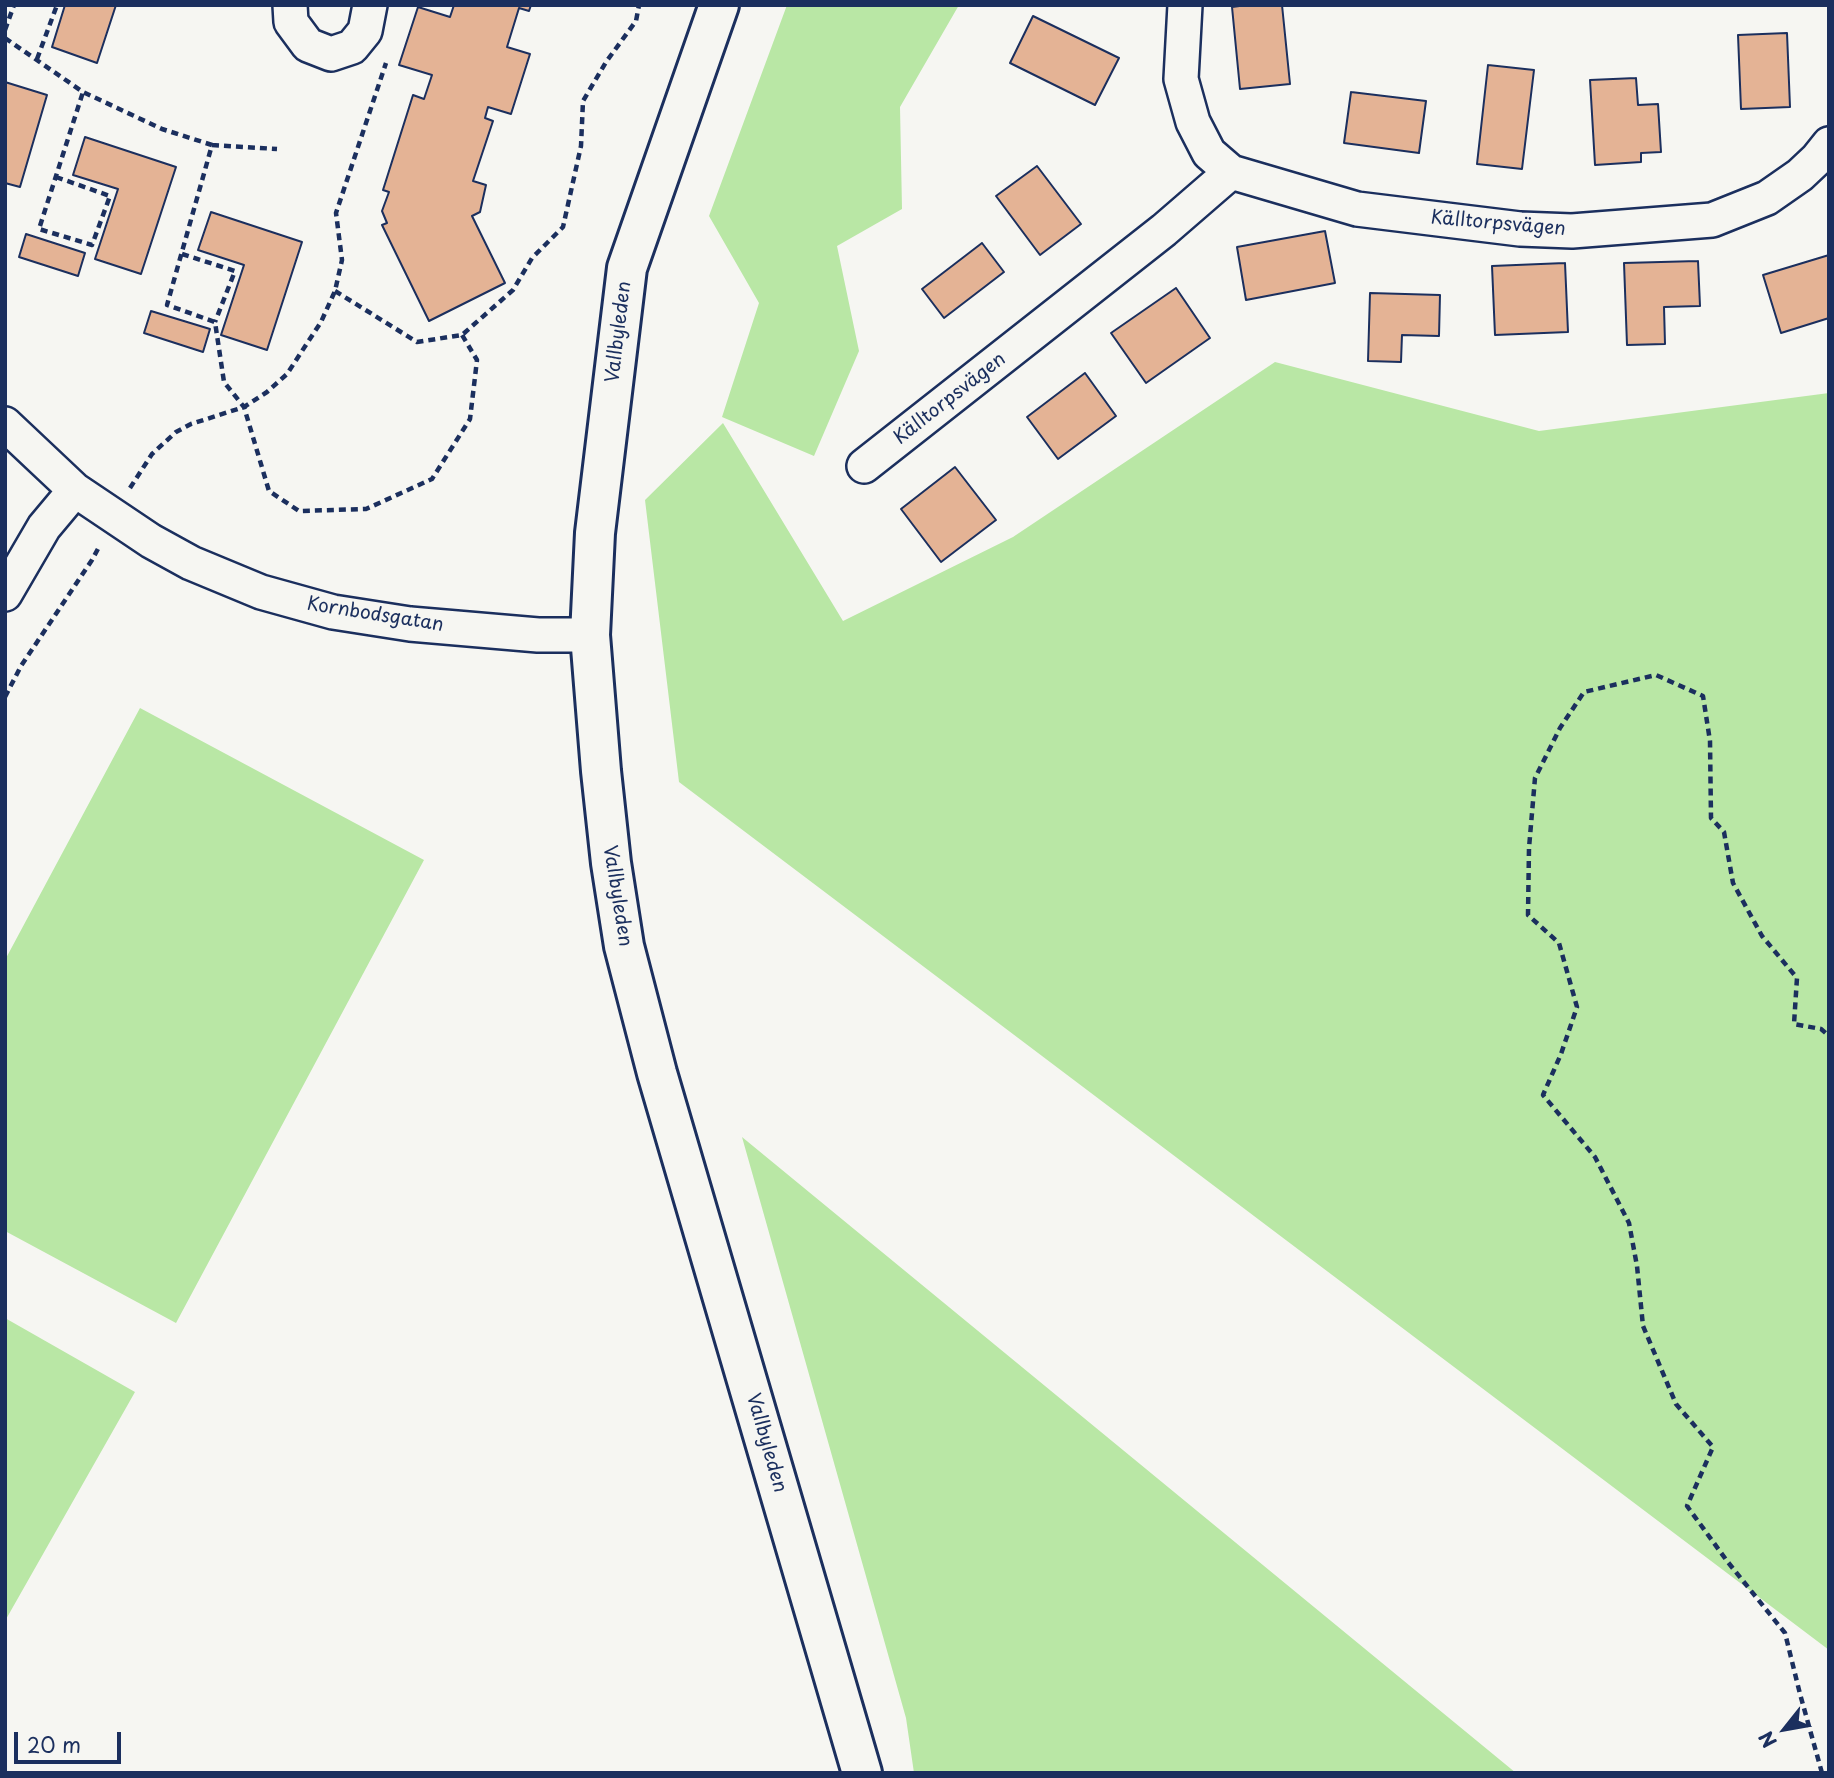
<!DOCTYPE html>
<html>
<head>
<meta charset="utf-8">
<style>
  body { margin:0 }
  #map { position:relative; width:1834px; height:1778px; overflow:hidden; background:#f6f6f2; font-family:"Playpen Sans",sans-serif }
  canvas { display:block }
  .frame { position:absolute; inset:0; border:7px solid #1b2f5e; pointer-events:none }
  .north { position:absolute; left:1750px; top:1694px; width:70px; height:70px; -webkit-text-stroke:5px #f6f6f2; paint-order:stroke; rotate:239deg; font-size:19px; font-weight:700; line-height:28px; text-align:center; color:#1b2f5e }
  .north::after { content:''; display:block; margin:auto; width:24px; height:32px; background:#1b2f5e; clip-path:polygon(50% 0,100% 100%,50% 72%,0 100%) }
  .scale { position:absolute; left:14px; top:1732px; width:107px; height:32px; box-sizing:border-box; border:4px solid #1b2f5e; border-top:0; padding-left:9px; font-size:21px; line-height:24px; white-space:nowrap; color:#1b2f5e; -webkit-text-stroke:5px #f6f6f2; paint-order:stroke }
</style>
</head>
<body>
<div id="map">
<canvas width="1834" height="1778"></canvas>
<div class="frame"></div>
<div class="north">N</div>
<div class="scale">20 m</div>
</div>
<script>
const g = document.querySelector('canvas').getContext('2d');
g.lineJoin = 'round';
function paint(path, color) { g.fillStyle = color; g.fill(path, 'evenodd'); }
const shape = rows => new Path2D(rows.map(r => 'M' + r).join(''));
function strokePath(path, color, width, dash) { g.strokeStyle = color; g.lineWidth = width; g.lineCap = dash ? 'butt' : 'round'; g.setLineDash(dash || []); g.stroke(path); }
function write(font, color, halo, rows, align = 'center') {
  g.font = font + ' "Playpen Sans",sans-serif'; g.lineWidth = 5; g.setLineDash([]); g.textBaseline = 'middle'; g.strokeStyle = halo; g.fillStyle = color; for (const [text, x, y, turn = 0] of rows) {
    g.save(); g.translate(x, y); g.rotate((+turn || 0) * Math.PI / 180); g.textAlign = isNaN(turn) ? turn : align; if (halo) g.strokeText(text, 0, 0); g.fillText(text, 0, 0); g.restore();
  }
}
const green = shape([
  [787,5,959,5,900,107,902,209,837,246,859,351,814,456,722,417,759,303,709,216],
  [1275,362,1539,431,1829,393,1829,1650,679,782,645,500,723,423,843,621,1013,537],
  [140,708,424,860,176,1323,5,1231,5,960],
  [742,1137,1516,1773,914,1773,906,1718],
  [5,1318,135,1392,5,1621]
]);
const building = shape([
  [65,5,116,5,97,63,52,47,65,5],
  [454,5,531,5,529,11,519,8,507,47,530,54,511,114,488,107,485,118,493,121,473,181,486,185,480,212,472,216,505,283,429,321,382,225,387,223,382,211,389,192,383,190,413,95,424,99,432,75,399,65,418,7,450,17,454,5],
  [1247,5,1282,5,1290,84,1240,89,1232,7,1247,5],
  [1033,16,1119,58,1095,105,1010,63,1033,16],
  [1787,33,1790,107,1741,109,1738,35,1787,33],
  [1488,65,1534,70,1522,169,1477,164,1488,65],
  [1636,78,1638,105,1658,104,1661,152,1641,153,1641,162,1595,165,1590,80,1636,78],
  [5,82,47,95,20,187,5,183,5,82],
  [1351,92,1426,101,1419,153,1344,143,1351,92],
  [85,137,176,167,141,274,95,259,118,189,73,175,85,137],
  [1037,166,1081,224,1040,255,996,196,1037,166],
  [211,212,302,242,267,350,221,335,244,265,198,250,211,212],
  [1325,231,1335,283,1246,300,1237,247,1325,231],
  [26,234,85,253,78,276,19,257,26,234],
  [982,243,1004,272,944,318,922,289,982,243],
  [1829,255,1829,318,1781,333,1763,275,1829,255],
  [1698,261,1700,306,1664,307,1665,344,1627,345,1624,263,1698,261],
  [1565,263,1568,332,1495,335,1492,266,1565,263],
  [1176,288,1210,338,1146,383,1111,333,1176,288],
  [1370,293,1440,295,1439,336,1402,335,1401,362,1368,361,1370,293],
  [151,311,210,329,203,352,144,333,151,311],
  [1085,373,1116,416,1058,459,1027,417,1085,373],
  [955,467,996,520,941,562,901,509,955,467]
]);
const path = shape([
  [5,30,14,5],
  [5,38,83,92,162,129,212,145,167,305,215,322,224,382,244,407,269,491,299,511,366,509,432,479,470,419,477,360,462,335],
  [37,59,57,5],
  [212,145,277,149],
  [56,177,110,196,92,245,39,229,83,92],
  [182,254,235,271,215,322],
  [335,291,417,342,462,335,513,290,532,258,563,227,581,146,583,101,606,62,636,21,639,5],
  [130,488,152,454,176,432,191,424,244,407,267,392,287,374,321,322,335,291,342,260,336,213,386,63],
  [5,697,21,666,92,560,100,545],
  [1822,1773,1800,1694,1785,1633,1727,1561,1687,1506,1713,1447,1676,1404,1643,1326,1637,1266,1629,1223,1595,1157,1543,1095,1561,1054,1577,1007,1559,943,1528,915,1529,848,1535,778,1560,728,1584,692,1656,675,1703,696,1710,741,1711,818,1724,832,1733,883,1762,936,1797,978,1794,1024,1821,1029,1829,1036]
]);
const street = shape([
  [290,5,291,22,308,45,331,54,352,47,365,31,370,5],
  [1185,5,1181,79,1193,122,1209,153,1231,172,1357,209,1520,229,1572,231,1712,220,1767,198,1800,175,1817,159,1829,144],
  [5,424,75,490,151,541,191,563,261,592,333,612,410,624,538,635,590,635],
  [864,466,1164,230,1231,172],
  [5,594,44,527,75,490]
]);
const secondary = shape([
  [719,5,627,268,595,533,590,635,601,771,611,863,624,946,657,1073,862,1773]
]);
const streetNames = [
  ["Källtorpsvägen",1498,224,5],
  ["Vallbyleden",619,332,-83],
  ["Källtorpsvägen",950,399,-38],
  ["Kornbodsgatan",375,615,9],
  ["Vallbyleden",617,896,81],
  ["Vallbyleden",766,1443,74]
];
paint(green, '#b9e7a5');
paint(building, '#e4b395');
strokePath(building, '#1b2f5e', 2);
strokePath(street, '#1b2f5e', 38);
strokePath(secondary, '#1b2f5e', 44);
strokePath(path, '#1b2f5e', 4.5, [7, 5]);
strokePath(street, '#f6f6f2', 33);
strokePath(secondary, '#f6f6f2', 38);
write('19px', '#1b2f5e', '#f6f6f2', streetNames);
</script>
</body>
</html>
